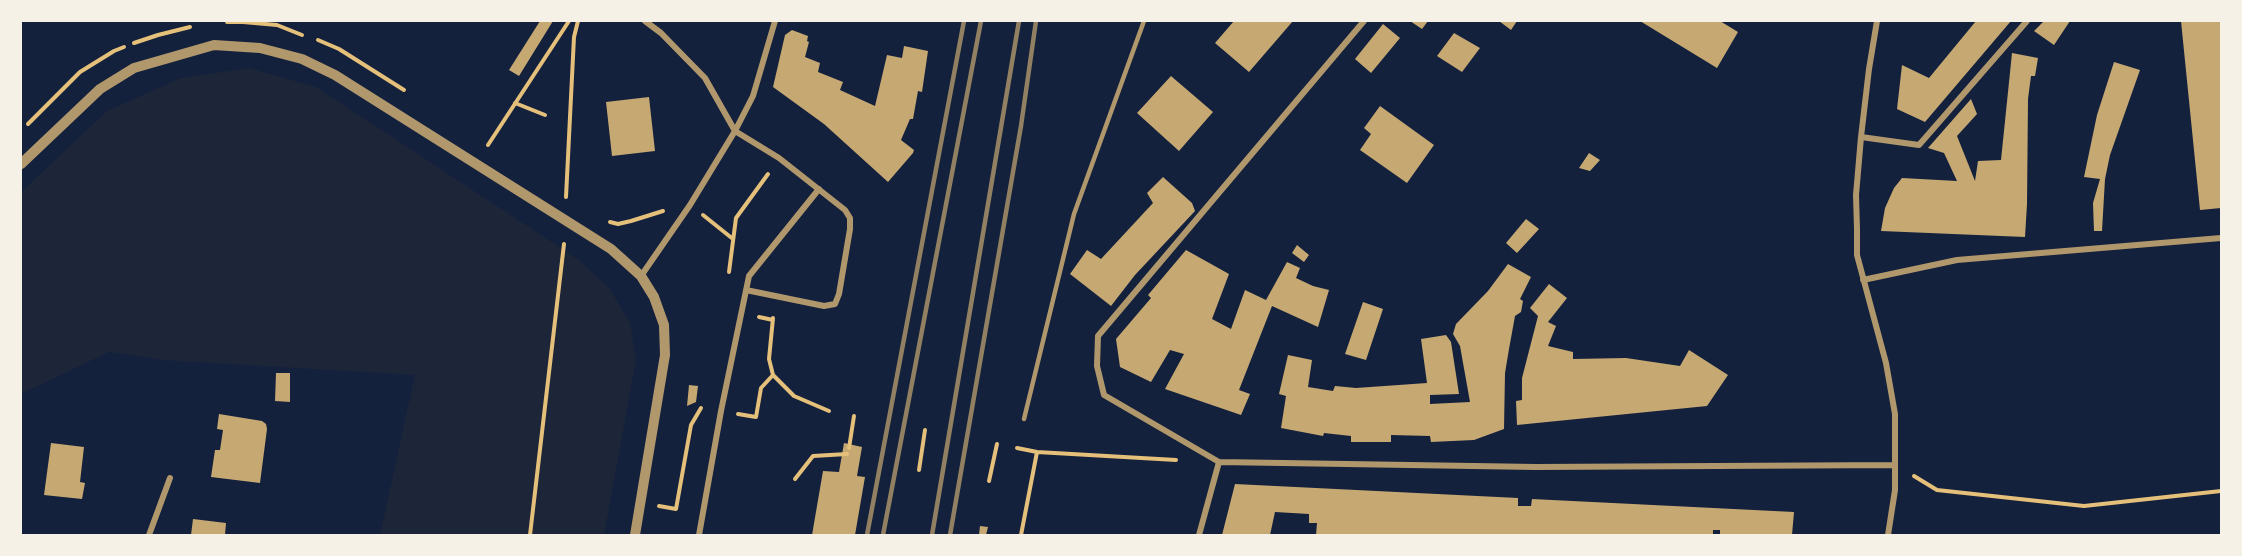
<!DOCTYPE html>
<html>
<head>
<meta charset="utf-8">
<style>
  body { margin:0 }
  #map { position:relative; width:2242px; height:556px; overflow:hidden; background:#14213d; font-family:"Asap Condensed",sans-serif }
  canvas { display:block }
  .frame { position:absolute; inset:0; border:22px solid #f6f1e7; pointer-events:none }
</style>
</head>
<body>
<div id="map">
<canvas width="2242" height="556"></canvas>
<div class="frame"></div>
</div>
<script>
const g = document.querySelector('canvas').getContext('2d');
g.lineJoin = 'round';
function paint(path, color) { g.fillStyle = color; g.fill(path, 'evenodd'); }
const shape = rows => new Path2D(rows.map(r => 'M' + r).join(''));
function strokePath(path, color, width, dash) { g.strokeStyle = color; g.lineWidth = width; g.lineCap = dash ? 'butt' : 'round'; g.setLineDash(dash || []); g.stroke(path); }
const green = shape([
  [249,68,316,87,579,260,610,289,630,323,636,360,604,535,380,535,415,375,163,360,109,352,21,394,21,192,107,111,181,78]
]);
const building = shape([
  [540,21,553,21,519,76,509,70],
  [1234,21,1293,21,1249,72,1215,43],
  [1410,21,1428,21,1422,29],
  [1499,21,1517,21,1511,30],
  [1640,21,1720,21,1738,32,1717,68],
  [1976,21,2011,21,1925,122,1897,109,1902,65,1929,78],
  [2044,21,2070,21,2054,45,2034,31],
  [2181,21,2221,21,2221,208,2200,210],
  [1383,24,1400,38,1371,73,1355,59],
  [792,30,808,36,807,41,809,42,805,57,820,63,818,72,843,82,840,90,875,106,887,55,902,58,904,46,928,51,922,92,918,91,913,119,910,119,901,140,914,150,913,153,888,182,824,124,773,87,785,35],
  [1454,33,1480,48,1462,72,1437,56],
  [2012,53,2038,58,2035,76,2031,76,2028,99,2027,204,2025,237,1881,231,1885,208,1894,188,1902,178,1957,181,1944,153,1928,148,1971,99,1977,114,1957,136,1975,181,1978,161,2001,160],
  [2114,62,2140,70,2110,155,2105,179,2102,231,2094,231,2093,203,2100,179,2084,177,2097,115],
  [1171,76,1213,112,1179,151,1137,113],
  [649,97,655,151,612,156,606,102],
  [1380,106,1434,145,1407,183,1360,150,1371,134,1364,128],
  [1589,153,1600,160,1590,171,1579,168],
  [1163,177,1192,203,1195,211,1135,275,1111,306,1070,274,1087,250,1101,259,1153,203,1147,193],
  [1526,219,1539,229,1517,253,1506,243],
  [1297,245,1309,255,1304,262,1292,253],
  [1186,250,1229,274,1212,319,1231,329,1245,290,1266,300,1287,262,1300,268,1296,278,1313,286,1329,290,1318,327,1272,306,1239,390,1250,394,1241,415,1165,389,1184,354,1170,350,1151,382,1120,367,1116,339,1151,298,1148,295],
  [1508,264,1531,277,1520,299,1523,301,1521,312,1515,316,1509,349,1505,373,1504,429,1474,440,1431,442,1430,436,1391,435,1391,442,1351,442,1351,436,1324,433,1323,436,1281,428,1286,396,1279,394,1288,355,1312,360,1308,387,1333,391,1335,386,1356,388,1427,383,1421,339,1446,335,1451,342,1459,394,1430,395,1430,404,1470,402,1460,346,1453,334,1456,324,1488,291],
  [1549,284,1567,298,1548,322,1556,326,1548,346,1573,352,1573,359,1626,358,1680,366,1689,350,1728,375,1707,406,1517,425,1516,401,1522,400,1522,378,1538,316,1530,308],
  [1363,302,1383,309,1366,360,1345,354],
  [276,373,290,373,290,402,275,401],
  [689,385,698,386,696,402,687,406],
  [219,414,262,421,266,424,267,429,260,483,211,477,215,450,220,450,223,430,217,429],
  [51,443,84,447,80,482,85,483,82,499,44,495],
  [844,443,862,447,857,476,865,477,855,535,812,535,823,471,839,472],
  [1235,484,1518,498,1518,506,1531,506,1532,499,1794,512,1792,535,1720,535,1720,530,1713,530,1713,535,1316,535,1317,523,1309,523,1309,514,1275,512,1270,535,1222,535],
  [193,519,226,523,225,535,191,535],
  [980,526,988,527,986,535,979,535]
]);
const path = shape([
  [227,22,243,22,277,25,302,35],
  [318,40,339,49,404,90],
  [134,43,158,35,190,27],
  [515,103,545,115],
  [28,124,80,72,114,51,124,47],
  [488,145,569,21],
  [566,197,574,37,578,21],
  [703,215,733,239],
  [610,222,618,224,631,221,663,211],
  [729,272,736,218,768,174],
  [759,317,773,320],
  [773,318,769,359,773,375,794,396,829,411],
  [738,414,756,417,761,388,773,375],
  [849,448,854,416],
  [1017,448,1037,452,1176,460],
  [919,470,925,430],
  [1914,476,1937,490,2084,506,2221,491],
  [795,479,813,456,847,454],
  [989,481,997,444],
  [659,506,676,509,691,425,701,408],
  [530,535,564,244],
  [1021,535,1037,452]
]);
const service = shape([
  [1024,419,1074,214,1144,21]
]);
const minor = shape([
  [645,21,661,33,705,78,735,131,779,158,845,210,850,218,850,229,839,294,835,304,824,306,746,290],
  [1877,21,1869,69,1861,137,1856,195,1857,229,1857,255,1886,363,1895,414,1895,490,1888,535],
  [1861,137,1919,145,2027,21],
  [641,276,690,205,735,131,753,96,775,21],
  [1863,280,1957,260,2221,238],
  [1219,462,1536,467,1895,465],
  [1219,462,1104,395,1097,366,1098,336,1364,21],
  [149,535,170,478],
  [699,535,721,411,749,276,819,189],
  [1199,535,1219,462]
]);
const tertiary = shape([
  [21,164,100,89,134,68,214,45,260,48,302,59,335,75,611,249,641,276,654,297,664,325,665,355,635,535]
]);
const rail = shape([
  [867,535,964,21],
  [883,535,981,21],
  [932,535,1019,21],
  [950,535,1021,126,1036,21]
]);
paint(green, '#1d2539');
paint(building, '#c6a872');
strokePath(path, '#e5c07b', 4);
strokePath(service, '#b1986c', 4.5);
strokePath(minor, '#b1986c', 6);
strokePath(tertiary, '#b1986c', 10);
strokePath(rail, '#918062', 4.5);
</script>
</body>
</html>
